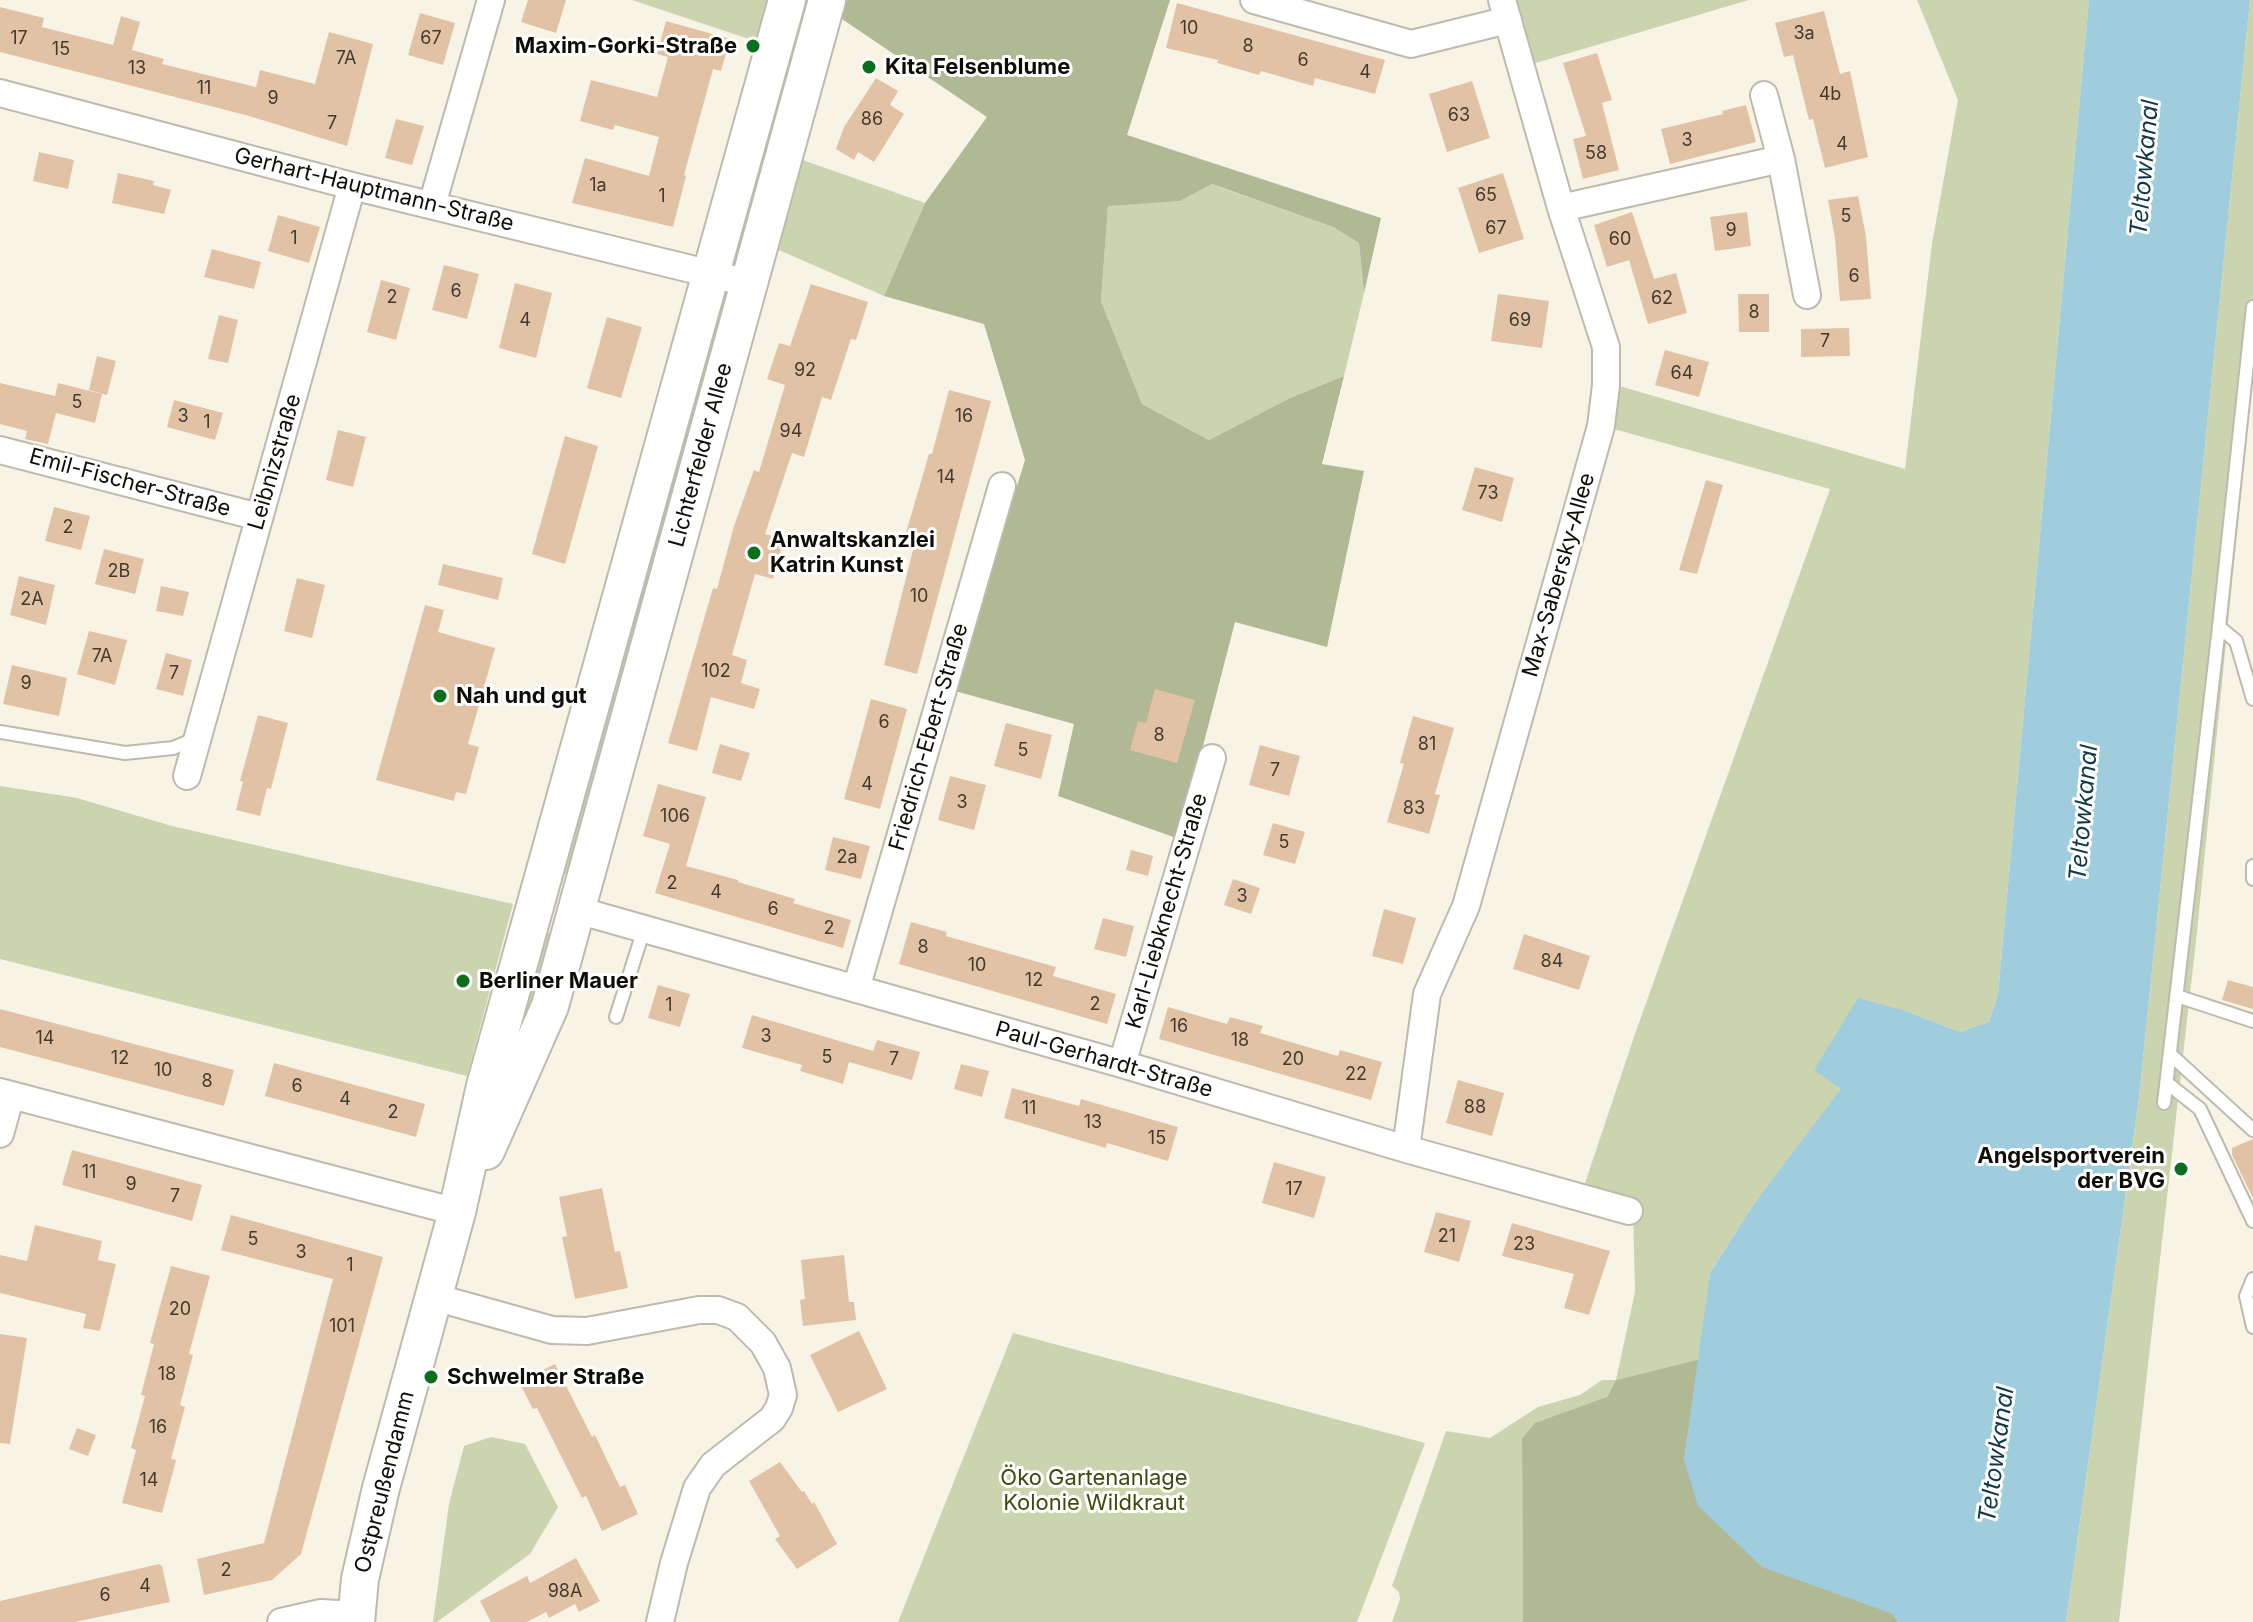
<!DOCTYPE html>
<html>
<head>
<meta charset="utf-8">
<style>
  body { margin:0 }
  canvas { display:block; background:#f7f4e6 }
</style>
</head>
<body>
<canvas width="2253" height="1622"></canvas>
<script>
const g = document.querySelector('canvas').getContext('2d');
g.lineJoin = 'round';
function paint(path, color) { g.fillStyle = color; g.fill(path, 'evenodd'); }
const shape = rows => new Path2D(rows.map(r => 'M' + r).join(''));
function strokePath(path, color, width, dash) { g.strokeStyle = color; g.lineWidth = width; g.lineCap = dash ? 'butt' : 'round'; g.setLineDash(dash || []); g.stroke(path); }
function write(font, color, halo, rows, align = 'center') {
  g.font = font + ' Inter,sans-serif'; g.lineWidth = 6; g.setLineDash([]); g.textBaseline = 'middle'; g.strokeStyle = halo; g.fillStyle = color; for (const [text, x, y, turn = 0] of rows) {
    g.save(); g.translate(x, y); g.rotate((+turn || 0) * Math.PI / 180); g.textAlign = isNaN(turn) ? turn : align; if (halo) g.strokeText(text, 0, 0); g.fillText(text, 0, 0); g.restore();
  }
}
const green = shape([
  [632,0,772,0,761,43],
  [801,0,818,0,740,250,737,252,733,250],
  [1508,0,1749,0,1529,65],
  [1917,0,2089,0,1998,994,1989,1022,1960,1032,1903,1010,1756,1201,1710,1273,1700,1359,1616,1380,1607,1397,1522,1439,1523,1622,1392,1622,1400,1599,1399,1592,1392,1586,1446,1431,1490,1438,1538,1407,1580,1395,1602,1380,1616,1380,1635,1292,1633,1208,1582,1192,1636,1031,1830,489,1610,428,1616,385,1905,469,1932,244,1958,100],
  [2250,0,2253,0,2253,373,2197,932,2119,1622,2066,1622,2139,1098],
  [797,158,925,203,884,296,772,247],
  [1211,184,1333,227,1359,243,1364,293,1344,376,1290,398,1209,440,1142,404,1101,301,1108,205,1180,201],
  [713,306,727,309,574,876,559,872],
  [0,786,77,798,172,826,513,904,467,1076,0,959],
  [549,933,553,934,537,1011,502,1058,544,936],
  [1013,1333,1425,1443,1357,1622,898,1622],
  [491,1437,525,1444,558,1507,530,1554,437,1622,433,1622,449,1504,464,1446]
]);
const forest = shape([
  [844,0,1170,0,1127,135,1381,218,1364,293,1359,243,1333,227,1212,184,1180,201,1108,206,1101,301,1142,404,1209,440,1290,398,1344,376,1322,464,1364,471,1327,647,1235,622,1179,839,1058,796,1074,724,955,691,1025,460,984,324,884,296,925,203,987,117,839,17],
  [1700,1359,1684,1460,1893,1614,1898,1622,1523,1622,1522,1439,1535,1423,1607,1397,1616,1380]
]);
const water = shape([
  [2089,0,2250,0,2139,1098,2066,1622,1898,1622,1893,1614,1762,1567,1698,1506,1684,1460,1710,1273,1756,1201,1841,1089,1814,1070,1858,998,1903,1010,1960,1032,1989,1022,1998,994]
]);
const building = shape([
  [528,0,566,0,556,33,521,22],
  [1177,3,1385,60,1375,94,1315,78,1313,86,1261,71,1259,75,1217,63,1218,60,1166,48],
  [0,7,44,18,42,27,113,45,121,16,140,22,132,50,164,59,162,64,256,87,260,70,315,84,329,32,373,44,347,146,249,116,0,52],
  [1824,11,1840,74,1850,71,1868,157,1825,168,1813,119,1809,120,1793,55,1784,57,1775,23],
  [420,13,455,23,443,65,408,55],
  [666,21,730,39,721,71,713,69,684,175,686,176,673,227,572,203,585,158,649,176,659,137,615,125,613,130,580,121,591,80,657,97,668,57,657,54],
  [1597,53,1612,100,1602,103,1619,170,1583,179,1573,139,1586,136,1563,63],
  [876,78,898,91,890,105,904,114,874,162,858,152,854,160,836,149,844,127],
  [1472,81,1490,138,1447,152,1429,94],
  [1746,105,1756,142,1670,164,1661,129,1723,114,1722,111],
  [396,119,424,126,412,165,385,158],
  [39,152,74,160,68,189,33,181],
  [118,173,154,181,153,185,171,190,164,214,112,203],
  [1503,173,1524,239,1479,253,1458,188],
  [1858,196,1866,236,1871,299,1840,301,1835,238,1828,200],
  [1632,212,1654,279,1676,273,1687,313,1648,324,1629,260,1607,267,1594,225],
  [1747,212,1751,246,1715,251,1710,217],
  [278,215,320,227,309,263,268,251],
  [212,249,261,262,254,289,204,277],
  [444,265,479,274,467,319,432,310],
  [381,280,410,288,396,340,367,332],
  [515,283,552,293,536,358,499,348],
  [811,284,868,302,856,340,851,339,831,400,822,397,804,457,792,453,765,534,784,539,773,579,755,574,732,655,747,660,741,683,760,689,754,709,711,697,697,751,668,743,713,588,717,589,734,526,754,470,759,472,785,385,767,379,779,343,790,346],
  [1498,294,1549,301,1542,348,1491,341],
  [1738,294,1769,294,1769,332,1739,332],
  [219,315,238,320,228,363,208,359],
  [607,317,642,327,621,398,587,388],
  [1849,328,1850,356,1801,357,1801,329],
  [1665,350,1709,362,1699,397,1655,385],
  [97,356,116,361,107,395,89,390],
  [0,383,55,396,58,383,102,394,95,423,56,413,48,444,25,439,27,431,0,424],
  [949,390,991,401,917,674,884,665,914,546,903,543,929,454,932,454],
  [174,400,223,413,215,440,167,427],
  [338,430,366,437,353,487,326,480],
  [565,436,598,446,565,564,532,554],
  [1475,467,1514,478,1502,522,1462,510],
  [1706,480,1723,485,1697,574,1679,570],
  [54,507,90,516,81,550,45,541],
  [104,549,144,559,135,594,95,584],
  [443,564,503,578,498,600,438,585],
  [19,576,55,585,46,625,10,615],
  [297,578,325,585,312,638,284,631],
  [161,586,189,592,183,616,156,611],
  [425,605,444,610,438,632,495,648,468,744,479,747,466,794,456,792,454,801,376,780],
  [89,631,127,640,115,685,77,674],
  [166,653,192,660,183,696,156,689],
  [12,665,67,678,59,716,3,704],
  [1155,689,1195,700,1177,763,1130,750,1138,721,1146,723],
  [871,699,907,709,880,809,844,799],
  [258,715,288,723,271,789,267,788,260,816,236,810,243,782,240,781],
  [1413,716,1454,728,1435,794,1440,795,1429,834,1387,822,1404,764,1400,763],
  [1006,723,1052,735,1041,779,994,766],
  [720,744,750,753,741,781,712,773],
  [1260,745,1300,756,1289,796,1249,785],
  [950,776,986,785,974,830,938,820],
  [658,784,706,797,686,866,738,880,738,882,795,899,793,903,851,920,843,948,655,893,670,844,643,836],
  [1273,823,1305,832,1295,864,1263,855],
  [833,837,870,846,861,879,825,870],
  [1131,850,1153,856,1148,876,1126,870],
  [1233,879,1260,888,1251,914,1224,905],
  [1384,909,1416,918,1403,964,1372,956],
  [1103,918,1134,926,1126,957,1094,949],
  [911,922,947,932,946,936,1056,967,1053,976,1116,994,1107,1024,899,964],
  [1524,934,1590,956,1579,990,1513,969],
  [2228,980,2253,987,2253,1009,2222,1000],
  [658,985,690,994,680,1027,648,1018],
  [1168,1007,1227,1024,1230,1017,1263,1026,1260,1033,1338,1056,1340,1050,1382,1062,1371,1100,1159,1039],
  [0,1009,234,1070,224,1106,0,1047],
  [752,1015,873,1051,877,1040,920,1052,912,1080,849,1062,843,1084,800,1071,802,1065,742,1048],
  [274,1063,425,1104,416,1137,265,1096],
  [961,1064,989,1071,982,1097,954,1089],
  [1458,1080,1504,1093,1492,1136,1446,1123],
  [1012,1088,1079,1106,1081,1099,1178,1127,1168,1161,1107,1143,1106,1148,1004,1118],
  [2253,1139,2253,1198,2232,1155,2232,1148],
  [72,1150,202,1185,192,1221,62,1185],
  [1274,1162,1326,1177,1314,1218,1262,1203],
  [602,1188,615,1252,620,1251,628,1288,575,1299,562,1237,567,1236,559,1197],
  [1436,1212,1471,1221,1459,1262,1424,1252],
  [231,1215,383,1257,301,1554,272,1580,204,1595,197,1559,264,1543,333,1279,221,1250],
  [1512,1223,1610,1251,1589,1315,1564,1308,1574,1274,1502,1256],
  [35,1225,102,1241,98,1260,116,1264,100,1331,83,1328,86,1314,0,1293,0,1255,27,1261],
  [844,1255,849,1302,854,1302,856,1320,803,1326,800,1300,805,1299,801,1260],
  [171,1266,210,1276,189,1354,193,1355,180,1405,185,1407,171,1459,176,1460,162,1513,122,1503,136,1450,131,1448,145,1396,141,1395,154,1344,150,1343],
  [859,1331,887,1389,838,1412,810,1355],
  [0,1334,27,1338,10,1444,0,1443],
  [555,1364,592,1437,595,1435,620,1487,625,1485,638,1514,602,1531,586,1496,582,1498,537,1408,533,1409,519,1382],
  [77,1428,96,1435,88,1456,69,1449],
  [780,1462,802,1492,804,1491,812,1504,814,1502,837,1544,797,1569,775,1539,780,1536,749,1481],
  [576,1558,600,1601,579,1612,575,1604,549,1618,546,1612,527,1622,491,1622,480,1601,527,1576,530,1583],
  [159,1564,162,1566,170,1602,75,1622,0,1622,0,1601]
]);
const lane = shape([
  [2219,627,2236,641,2253,699],
  [0,732,125,753,173,748,197,738],
  [2253,866,2253,879],
  [2177,996,2253,1021],
  [616,1017,644,929],
  [2170,1054,2253,1130],
  [2167,1083,2200,1109,2253,1221],
  [2164,1103,2219,627,2253,307],
  [2253,1279,2246,1296,2253,1327]
]);
const street = shape([
  [1254,0,1411,44,1508,20],
  [0,93,352,186,748,283],
  [1764,95,1781,159],
  [432,205,491,0],
  [1561,208,1781,159,1807,295],
  [0,450,259,517],
  [187,776,352,186],
  [577,910,1122,1064,1406,1149,1629,1211],
  [856,989,1002,486],
  [1122,1064,1212,758],
  [0,1092,457,1212],
  [0,1134,11,1095],
  [1406,1149,1427,994,1466,906,1601,426,1606,385,1606,347,1561,208,1502,0],
  [434,1297,552,1330,587,1331,699,1310,718,1310,737,1317,763,1343,777,1368,783,1395,779,1408,772,1419,713,1465,697,1488,674,1563,660,1622],
  [281,1622,321,1613,356,1615]
]);
const secondary = shape([
  [486,1151,550,1006,827,0],
  [356,1622,360,1579,381,1488,457,1212,485,1086,787,0]
]);
const markers = [
  [753,46,8,"#0c6f1e"],
  [869,67,8,"#0c6f1e"],
  [754,553,8,"#0c6f1e"],
  [440,696,8,"#0c6f1e"],
  [463,981,8,"#0c6f1e"],
  [2181,1169,8,"#0c6f1e"],
  [431,1377,8,"#0c6f1e"]
];
const numberNames = [
  ["10",1189,29],
  ["3a",1804,34],
  ["17",19,39],
  ["67",431,39],
  ["8",1248,47],
  ["15",61,50],
  ["7A",346,59],
  ["6",1303,61],
  ["13",137,69],
  ["4",1365,73],
  ["11",204,89],
  ["4b",1830,95],
  ["9",273,99],
  ["63",1459,116],
  ["86",872,120],
  ["7",332,124],
  ["3",1687,141],
  ["4",1842,145],
  ["58",1596,154],
  ["1a",598,186],
  ["65",1486,196],
  ["1",662,197],
  ["5",1846,217],
  ["67",1496,229],
  ["9",1731,231],
  ["1",294,239],
  ["60",1620,240],
  ["6",1854,277],
  ["6",456,292],
  ["2",392,298],
  ["62",1662,299],
  ["8",1754,313],
  ["4",525,321],
  ["69",1520,321],
  ["7",1825,342],
  ["92",805,371],
  ["64",1682,374],
  ["5",77,403],
  ["3",183,417],
  ["16",964,417],
  ["1",207,423],
  ["94",791,432],
  ["14",946,478],
  ["73",1488,494],
  ["2",68,528],
  ["2B",119,572],
  ["10",919,597],
  ["2A",32,600],
  ["7A",102,657],
  ["102",716,672],
  ["7",174,674],
  ["9",26,684],
  ["6",884,723],
  ["8",1159,736],
  ["81",1427,745],
  ["5",1023,751],
  ["7",1275,771],
  ["4",867,785],
  ["3",962,803],
  ["83",1414,809],
  ["106",675,817],
  ["5",1284,843],
  ["2a",847,858],
  ["2",672,884],
  ["4",716,893],
  ["3",1242,897],
  ["6",773,910],
  ["2",829,929],
  ["8",923,948],
  ["84",1552,962],
  ["10",977,966],
  ["12",1034,981],
  ["2",1095,1005],
  ["1",669,1006],
  ["16",1179,1027],
  ["3",766,1037],
  ["14",45,1039],
  ["18",1240,1041],
  ["5",827,1058],
  ["12",120,1059],
  ["7",894,1060],
  ["20",1293,1060],
  ["10",163,1071],
  ["22",1356,1075],
  ["8",207,1082],
  ["6",297,1087],
  ["4",345,1100],
  ["88",1475,1108],
  ["11",1029,1109],
  ["2",393,1113],
  ["13",1093,1123],
  ["15",1157,1139],
  ["11",89,1173],
  ["9",131,1185],
  ["17",1294,1190],
  ["7",175,1197],
  ["21",1447,1237],
  ["5",253,1240],
  ["23",1524,1245],
  ["3",301,1253],
  ["1",350,1266],
  ["20",180,1310],
  ["101",342,1327],
  ["18",167,1375],
  ["16",158,1428],
  ["14",149,1481],
  ["2",226,1571],
  ["4",145,1587],
  ["98A",565,1592],
  ["6",105,1596]
];
const poiNames = [
  ["Maxim-Gorki-Straße",737,46,"right"],
  ["Kita Felsenblume",885,67],
  ["Anwaltskanzlei",770,540],
  ["Katrin Kunst",770,565],
  ["Nah und gut",456,696],
  ["Berliner Mauer",479,981],
  ["Angelsportverein",2165,1156,"right"],
  ["der BVG",2165,1181,"right"],
  ["Schwelmer Straße",447,1377]
];
const streetNames = [
  ["Gerhart-Hauptmann-Straße",374,190,14],
  ["Lichterfelder Allee",701,455,-75],
  ["Leibnizstraße",275,462,-74],
  ["Emil-Fischer-Straße",130,483,15],
  ["Max-Sabersky-Allee",1559,575,-74],
  ["Friedrich-Ebert-Straße",929,737,-74],
  ["Karl-Liebknecht-Straße",1167,911,-74],
  ["Paul-Gerhardt-Straße",1104,1060,16],
  ["Ostpreußendamm",385,1482,-76]
];
const parkNames = [
  ["Öko Gartenanlage",1094,1478],
  ["Kolonie Wildkraut",1094,1503]
];
const waterNames = [
  ["Teltowkanal",2145,168,-85],
  ["Teltowkanal",2084,813,-85],
  ["Teltowkanal",1997,1455,-82]
];
paint(green, '#cbd4af');
paint(forest, '#b0b993');
paint(water, '#a0cdde');
paint(building, '#e2c2a5');
strokePath(lane, '#bebaad', 16);
strokePath(street, '#bebaad', 30);
strokePath(secondary, '#bebaad', 40);
strokePath(lane, '#fff', 12);
strokePath(street, '#fff', 26);
strokePath(secondary, '#fff', 36);
for (const [x, y, r, color] of markers) { const dot = new Path2D(); dot.arc(x, y, r, 0, 2 * Math.PI); g.fillStyle = color; g.fill(dot); strokePath(dot, '#fff', 3); }
write('18px', '#433a2f', null, numberNames);
write('bold 22px', '#0e0d08', '#fff', poiNames, 'left');
write('22px', '#0e0d08', '#fff', streetNames);
write('22px', '#3f490a', '#fff', parkNames);
write('italic 24px', '#103846', '#fff', waterNames);
</script>
</body>
</html>
